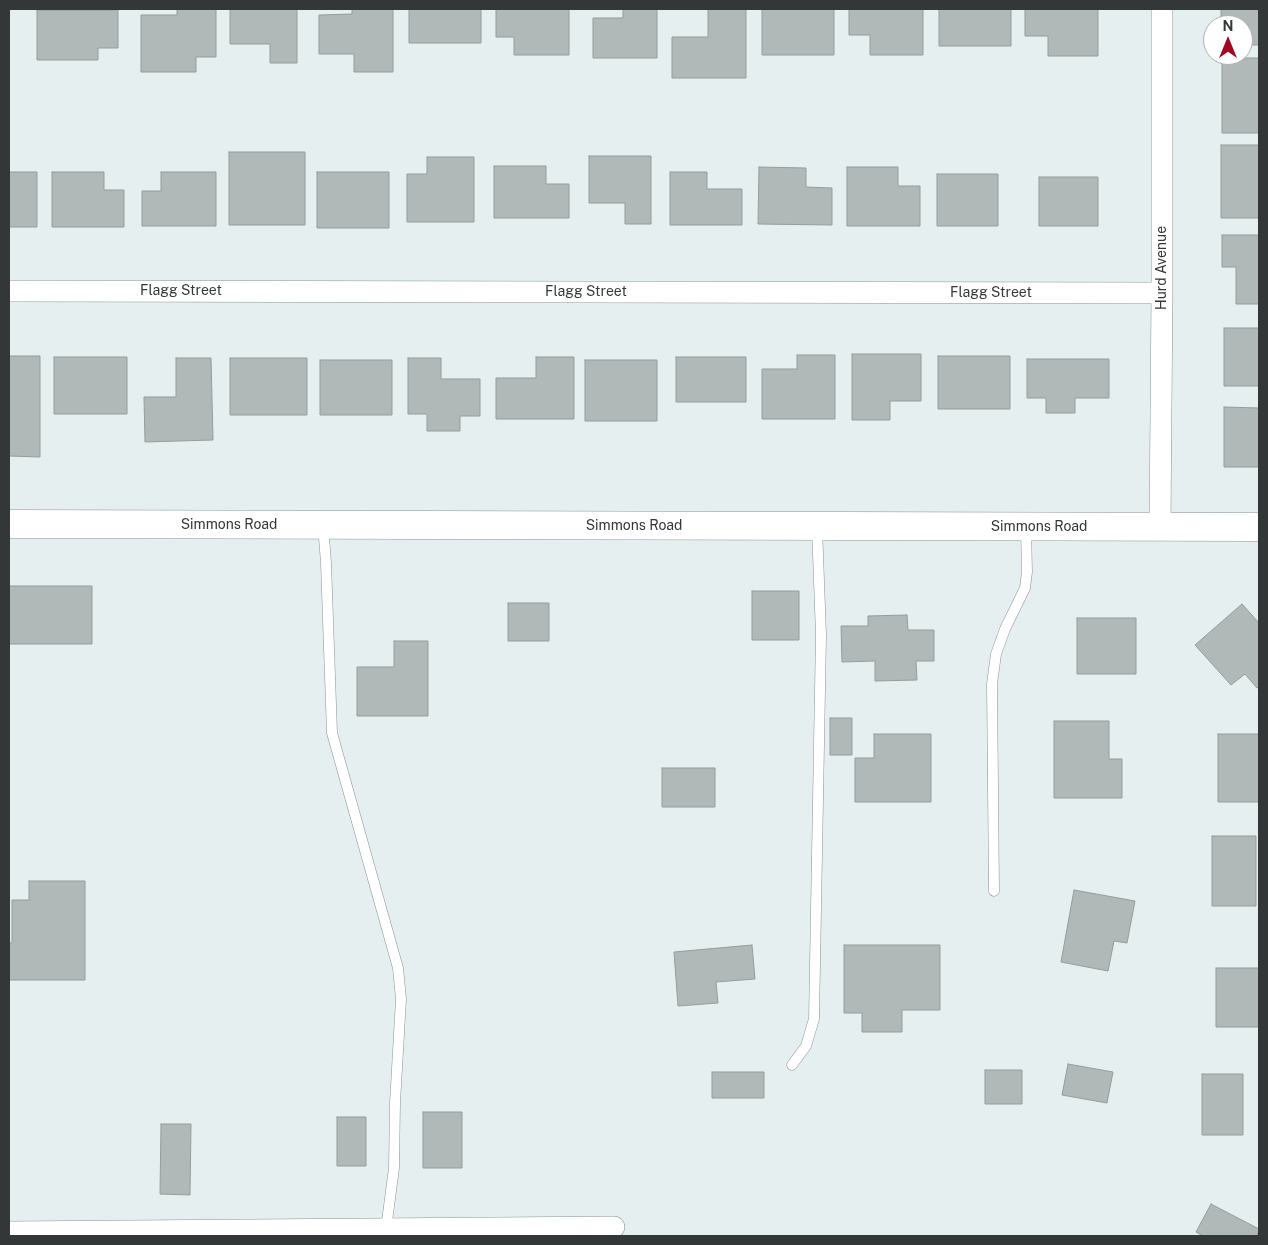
<!DOCTYPE html>
<html>
<head>
<meta charset="utf-8">
<style>
  body { margin:0 }
  #map { position:relative; width:1268px; height:1245px; overflow:hidden; background:#e6efef; font-family:"Public Sans",sans-serif }
  canvas { display:block }
  .frame { position:absolute; inset:0; border:10px solid #343737; pointer-events:none }
  .north { position:absolute; left:1203px; top:15px; width:50px; height:50px; box-sizing:border-box; background:#fff; border:1px solid #aeafaf; border-radius:50%; rotate:0deg; font-size:14px; font-weight:700; line-height:20px; text-align:center; color:#343737 }
  .north::after { content:''; display:block; margin:auto; width:18px; height:22px; background:#a30722; clip-path:polygon(50% 0,100% 100%,50% 72%,0 100%) }
</style>
</head>
<body>
<div id="map">
<canvas width="1268" height="1245"></canvas>
<div class="frame"></div>
<div class="north">N</div>
</div>
<script>
const g = document.querySelector('canvas').getContext('2d');
g.lineJoin = 'round';
function paint(path, color) { g.fillStyle = color; g.fill(path, 'evenodd'); }
const shape = rows => new Path2D(rows.map(r => 'M' + r).join(''));
function strokePath(path, color, width, dash) { g.strokeStyle = color; g.lineWidth = width; g.lineCap = dash ? 'butt' : 'round'; g.setLineDash(dash || []); g.stroke(path); }
function write(font, color, halo, rows, align = 'center') {
  g.font = font + ' "Public Sans",sans-serif'; g.lineWidth = 5; g.setLineDash([]); g.textBaseline = 'middle'; g.strokeStyle = halo; g.fillStyle = color; for (const [text, x, y, turn = 0] of rows) {
    g.save(); g.translate(x, y); g.rotate((+turn || 0) * Math.PI / 180); g.textAlign = isNaN(turn) ? turn : align; if (halo) g.strokeText(text, 0, 0); g.fillText(text, 0, 0); g.restore();
  }
}
const building = shape([
  [177,9,216,9,216,57,196,57,196,72,141,72,141,15,177,15,177,9],
  [230,9,297,9,297,63,270,63,270,44,230,44,230,9],
  [352,9,393,9,393,72,354,72,354,54,319,54,319,15,352,14,352,9],
  [409,9,481,9,481,43,409,43,409,9],
  [496,9,569,9,569,55,514,55,514,37,496,37,496,9],
  [623,9,657,9,657,58,593,58,593,18,623,18,623,9],
  [708,9,746,9,746,78,672,78,672,37,708,37,708,9],
  [762,9,834,9,834,55,762,55,762,9],
  [849,9,923,9,923,55,870,55,870,35,849,35,849,9],
  [939,9,1011,9,1011,46,939,46,939,9],
  [1025,9,1098,9,1098,56,1048,56,1048,36,1025,36,1025,9],
  [1221,9,1259,9,1259,45,1243,45,1243,25,1221,25,1221,9],
  [37,10,118,10,118,48,98,48,98,60,37,60,37,10],
  [1222,58,1259,58,1259,133,1222,133,1222,58],
  [1221,145,1259,145,1259,218,1221,218,1221,145],
  [229,152,305,152,305,225,229,225,229,152],
  [589,156,651,156,651,224,625,224,625,203,589,203,589,156],
  [427,157,474,157,474,222,407,222,407,174,427,174,427,157],
  [494,166,546,166,546,184,569,184,569,218,494,218,494,166],
  [759,167,806,168,806,187,832,188,832,225,758,224,759,167],
  [847,167,898,167,898,186,920,186,920,226,847,226,847,167],
  [9,172,37,172,37,227,9,227,9,172],
  [52,172,104,172,104,190,124,190,124,227,52,227,52,172],
  [161,172,216,172,216,226,142,226,142,191,161,191,161,172],
  [317,172,389,172,389,228,317,228,317,172],
  [670,172,707,172,707,189,742,189,742,225,670,225,670,172],
  [937,174,998,174,998,226,937,226,937,174],
  [1039,177,1098,177,1098,226,1039,226,1039,177],
  [1222,235,1259,235,1259,304,1236,304,1236,267,1222,267,1222,235],
  [1224,328,1259,328,1259,386,1224,386,1224,328],
  [852,354,921,354,921,401,890,401,890,420,852,420,852,354],
  [797,355,835,355,835,419,762,419,762,369,797,369,797,355],
  [9,356,40,356,40,457,9,456,9,356],
  [938,356,1010,356,1010,409,938,409,938,356],
  [54,357,127,357,127,414,54,414,54,357],
  [536,357,574,357,574,419,496,419,496,378,536,378,536,357],
  [676,357,746,357,746,402,676,402,676,357],
  [176,358,211,358,213,440,145,442,144,397,176,397,176,358],
  [230,358,307,358,307,415,230,415,230,358],
  [408,358,441,358,441,379,480,379,480,416,460,416,460,431,427,431,427,414,408,414,408,358],
  [1027,359,1109,359,1109,398,1075,398,1075,413,1046,413,1046,398,1027,398,1027,359],
  [320,360,392,360,392,415,320,415,320,360],
  [585,360,657,360,657,421,585,421,585,360],
  [1224,407,1259,408,1259,467,1224,467,1224,407],
  [9,586,92,586,92,644,9,644,9,586],
  [752,591,799,591,799,640,752,640,752,591],
  [508,603,549,603,549,641,508,641,508,603],
  [1242,604,1259,623,1259,687,1257,688,1245,674,1231,685,1195,645,1242,604],
  [907,615,908,630,934,630,934,661,916,661,917,680,875,681,875,661,842,662,841,626,868,626,868,616,907,615],
  [1077,618,1136,618,1136,674,1077,674,1077,618],
  [394,641,428,641,428,716,357,716,357,667,394,667,394,641],
  [830,718,852,718,852,755,830,755,830,718],
  [1054,721,1109,721,1109,759,1122,759,1122,798,1054,798,1054,721],
  [874,734,931,734,931,802,855,802,855,758,874,758,874,734],
  [1218,734,1259,734,1259,802,1218,802,1218,734],
  [662,768,715,768,715,807,662,807,662,768],
  [1212,836,1256,836,1256,906,1212,906,1212,836],
  [29,881,85,881,85,980,9,980,9,943,12,943,12,900,29,900,29,881],
  [1074,890,1135,901,1127,943,1114,941,1108,971,1061,962,1074,890],
  [752,945,755,979,716,982,718,1003,678,1006,674,952,752,945],
  [844,945,940,945,940,1010,902,1010,902,1032,862,1032,862,1013,844,1013,844,945],
  [1216,968,1259,968,1259,1027,1216,1027,1216,968],
  [1068,1064,1113,1072,1107,1103,1062,1095,1068,1064],
  [985,1070,1022,1070,1022,1104,985,1104,985,1070],
  [712,1072,764,1072,764,1098,712,1098,712,1072],
  [1202,1074,1243,1074,1243,1135,1202,1135,1202,1074],
  [423,1112,462,1112,462,1168,423,1168,423,1112],
  [337,1117,366,1117,366,1166,337,1166,337,1117],
  [161,1124,191,1124,190,1195,160,1194,161,1124],
  [1211,1204,1259,1229,1257,1236,1203,1236,1196,1232,1211,1204]
]);
const lane = shape([
  [323,525,326,563,332,733,398,968,401,999,395,1103,394,1168,386,1229],
  [994,891,992,684,996,654,1005,629,1025,588,1027,572,1026,528],
  [792,1065,806,1046,814,1019,821,635,817,527]
]);
const street = shape([
  [9,291,1162,293],
  [1160,527,1162,293,1162,9],
  [9,1232,614,1227]
]);
const secondary = shape([
  [9,524,1259,527]
]);
const streetNames = [
  ["Hurd Avenue",1162,268,-90],
  ["Flagg Street",181,291],
  ["Flagg Street",586,292],
  ["Flagg Street",991,293],
  ["Simmons Road",229,525],
  ["Simmons Road",634,526],
  ["Simmons Road",1039,527]
];
paint(building, '#b0b8b8');
strokePath(building, '#949c9c', 1);
strokePath(lane, '#8a9292', 11);
strokePath(street, '#8a9292', 22);
strokePath(secondary, '#8a9292', 29);
strokePath(lane, '#fff', 10);
strokePath(street, '#fff', 21);
strokePath(secondary, '#fff', 28);
write('14px', '#343737', '#fff', streetNames);
</script>
</body>
</html>
